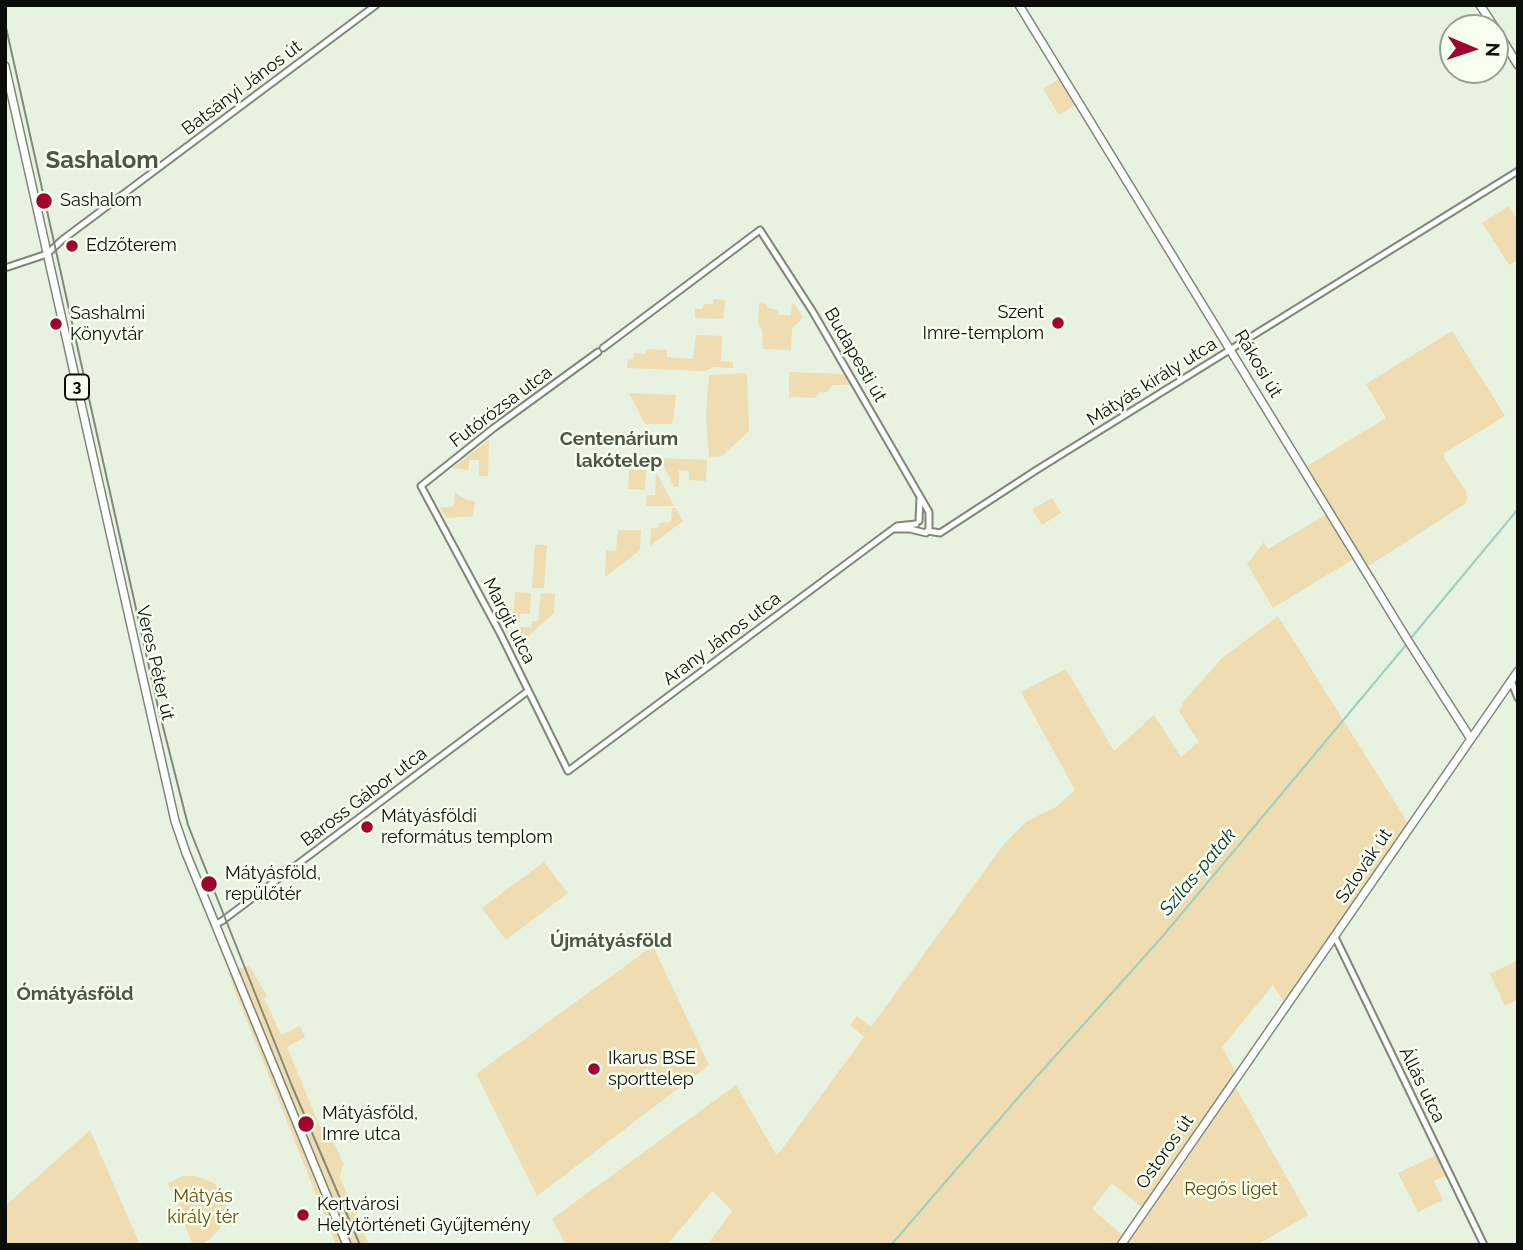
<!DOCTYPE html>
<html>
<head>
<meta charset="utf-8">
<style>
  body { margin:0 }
  #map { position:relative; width:1523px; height:1250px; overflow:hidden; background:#e7f2e0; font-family:Raleway,sans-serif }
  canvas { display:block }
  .frame { position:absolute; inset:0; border:7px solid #0b0e08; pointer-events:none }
  .north { position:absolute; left:1439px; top:14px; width:70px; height:70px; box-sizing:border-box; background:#f6fff0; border:2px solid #989f93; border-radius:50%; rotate:92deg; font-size:19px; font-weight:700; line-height:28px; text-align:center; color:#0b0e08 }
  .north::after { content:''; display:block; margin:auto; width:24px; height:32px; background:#a2032b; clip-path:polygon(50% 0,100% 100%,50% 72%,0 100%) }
</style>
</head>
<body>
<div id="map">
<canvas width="1523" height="1250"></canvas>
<div class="frame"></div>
<div class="north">N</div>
</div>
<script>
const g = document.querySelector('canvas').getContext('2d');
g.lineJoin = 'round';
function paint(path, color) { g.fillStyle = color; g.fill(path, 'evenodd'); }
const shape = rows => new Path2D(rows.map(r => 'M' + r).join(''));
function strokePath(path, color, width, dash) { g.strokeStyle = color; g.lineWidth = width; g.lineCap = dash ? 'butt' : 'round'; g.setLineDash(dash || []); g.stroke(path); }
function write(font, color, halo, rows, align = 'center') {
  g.font = font + ' Raleway,sans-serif'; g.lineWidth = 5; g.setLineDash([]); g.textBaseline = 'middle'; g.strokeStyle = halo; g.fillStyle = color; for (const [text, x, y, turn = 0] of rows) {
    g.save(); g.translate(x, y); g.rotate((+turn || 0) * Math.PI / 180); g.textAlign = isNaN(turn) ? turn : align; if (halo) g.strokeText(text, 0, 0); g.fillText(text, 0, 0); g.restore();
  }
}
const green = shape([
  [1061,78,1077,104,1059,115,1043,89],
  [1509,206,1518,221,1518,260,1509,265,1482,223],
  [714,299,725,300,723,319,695,318,695,309,702,309,704,304,713,304],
  [759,303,766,304,768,308,777,310,779,315,791,315,792,304,795,304,803,318,792,328,791,350,763,349,762,330,758,323],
  [1452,331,1505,416,1444,453,1445,459,1466,491,1467,499,1465,504,1367,567,1360,555,1273,608,1247,564,1264,542,1268,549,1334,510,1307,466,1386,418,1366,384],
  [696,335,722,336,721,361,733,362,733,368,714,367,704,371,627,368,628,359,633,360,634,353,645,354,647,349,667,350,667,357,693,359],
  [789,372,846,374,853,385,833,385,827,392,820,392,815,398,789,397],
  [747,373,749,431,722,456,709,457,706,415,709,375],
  [629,393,676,395,673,421,671,424,645,424],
  [609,432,634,433,633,446,609,445],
  [489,440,488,476,479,476,479,460,469,460,469,470,452,468],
  [660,458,707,460,706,481,689,480,689,471,679,470,679,487,674,487],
  [629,469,646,470,645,490,628,489],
  [656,472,674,506,646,506,647,495,655,495],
  [455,493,467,500,475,501,473,516,447,518,440,508,454,506],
  [1052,498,1061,513,1042,525,1032,509],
  [672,508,676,508,683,521,650,546,651,528,658,528,659,523,671,522],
  [618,530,641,530,640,550,605,577,606,550,616,551],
  [535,545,547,545,544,588,532,588],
  [515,592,531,593,530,614,520,614,519,619,511,619,511,611,514,611],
  [541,593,555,594,554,613,517,646,506,631,519,632,520,627,531,627,532,621,538,621],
  [1278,616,1409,825,1285,1004,1273,985,1222,1047,1237,1074,1144,1209,1112,1183,1092,1209,1124,1236,1119,1245,707,1245,732,1211,712,1191,667,1245,566,1245,552,1219,736,1085,777,1156,864,1037,850,1025,857,1016,871,1027,1004,844,1027,821,1056,807,1075,790,1021,692,1066,669,1114,751,1154,715,1181,757,1199,742,1179,711,1184,701,1221,659],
  [544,862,568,893,506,940,482,908],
  [653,946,709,1065,537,1196,477,1075,479,1072],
  [1518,960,1518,999,1505,1006,1490,974],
  [249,965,267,996,264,998,281,1035,300,1026,305,1037,287,1047,320,1127,335,1145,344,1165,342,1167,340,1178,369,1245,336,1245,228,973],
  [1236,1088,1308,1215,1257,1245,1131,1245,1129,1243],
  [90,1130,140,1245,5,1245,5,1206],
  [1438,1154,1447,1175,1434,1181,1443,1200,1418,1212,1398,1173],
  [183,1176,196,1176,214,1183,221,1190,226,1202,225,1222,210,1239,199,1245,193,1245,168,1183]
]);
const stream = shape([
  [1411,638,1518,509],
  [891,1245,1023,1092,1162,937,1406,645]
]);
const minor = shape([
  [5,268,47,254,62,240,376,5],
  [603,348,760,230,813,312,929,512,929,529,926,533,910,529,894,529],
  [598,352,495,427,421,486,500,633,568,771,870,546,897,526,916,524],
  [919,521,920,498],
  [928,531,940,533,1038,469,1518,171],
  [1511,681,1518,698],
  [216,924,222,921,528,691],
  [1335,937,1484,1245]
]);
const major = shape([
  [1019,5,1407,639,1471,739],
  [1480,5,1495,28],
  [1495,28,1518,65],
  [5,66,175,821,186,853,347,1245],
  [1121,1245,1518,671]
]);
const tram = shape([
  [5,23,158,707,188,825,292,1086,360,1245]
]);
const markers = [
  [44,201,9,"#a2032b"],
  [72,246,7,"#a2032b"],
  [1058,323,7,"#a2032b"],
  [56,324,7,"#a2032b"],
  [367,827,7,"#a2032b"],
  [209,884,9,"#a2032b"],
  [594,1069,7,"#a2032b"],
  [306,1124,9,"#a2032b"],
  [303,1215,7,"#a2032b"]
];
const shields = [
  [77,387,24]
];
const shieldNames = [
  ["3",77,387]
];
const streetNames = [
  ["Batsányi János út",242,88,-37],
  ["Budapesti út",855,355,60],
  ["Rákosi út",1258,364,59],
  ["Mátyás király utca",1152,382,-32],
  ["Futórózsa utca",501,407,-37],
  ["Margit utca",509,621,63],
  ["Arany János utca",722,639,-37],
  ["Veres Péter út",155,663,77],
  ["Baross Gábor utca",364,797,-37],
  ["Szlovák út",1364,866,-56],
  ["Állás utca",1422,1085,64],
  ["Ostoros út",1165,1152,-55]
];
const poiNames = [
  ["Sashalom",60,201],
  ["Edzőterem",86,246],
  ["Szent",1044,313,"right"],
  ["Imre-templom",1044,334,"right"],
  ["Sashalmi",70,314],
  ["Könyvtár",70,335],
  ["Mátyásföldi",381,817],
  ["református templom",381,838],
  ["Mátyásföld,",225,874],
  ["repülőtér",225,895],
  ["Ikarus BSE",608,1059],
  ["sporttelep",608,1080],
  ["Mátyásföld,",322,1114],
  ["Imre utca",322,1135],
  ["Kertvárosi",317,1205],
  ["Helytörténeti Gyűjtemény",317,1226]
];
const parkNames = [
  ["Regős liget",1231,1190],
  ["Mátyás",203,1197],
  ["király tér",203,1218]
];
const neighbourhoodNames = [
  ["Centenárium",619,439],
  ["lakótelep",619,461],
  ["Újmátyásföld",611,941],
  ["Ómátyásföld",75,994]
];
const waterNames = [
  ["Szilas-patak",1198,872,-50]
];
const districtNames = [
  ["Sashalom",102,161]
];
paint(green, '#efdcb1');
strokePath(stream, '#9ad1c2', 2);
strokePath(minor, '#7e8877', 9);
strokePath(major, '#7e8877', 10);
strokePath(minor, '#fff', 5);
strokePath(major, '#fff', 7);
strokePath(tram, '#82897c', 2);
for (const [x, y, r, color] of markers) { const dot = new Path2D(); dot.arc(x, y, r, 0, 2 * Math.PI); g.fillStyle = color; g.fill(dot); strokePath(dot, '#f6fff0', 2.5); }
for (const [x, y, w] of shields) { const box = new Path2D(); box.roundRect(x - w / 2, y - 12.5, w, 25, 5); g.fillStyle = '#f6fff0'; g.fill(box); strokePath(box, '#0b0e08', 2); }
write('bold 16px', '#0b0e08', null, shieldNames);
write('18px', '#0b0e08', '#f6fff0', streetNames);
write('18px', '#0b0e08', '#f6fff0', poiNames, 'left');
write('18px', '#694e00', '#f6fff0', parkNames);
write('bold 19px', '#4d5647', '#f6fff0', neighbourhoodNames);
write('italic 19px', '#02362d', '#f6fff0', waterNames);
write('bold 24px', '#4d5647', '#f6fff0', districtNames);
</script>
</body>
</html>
